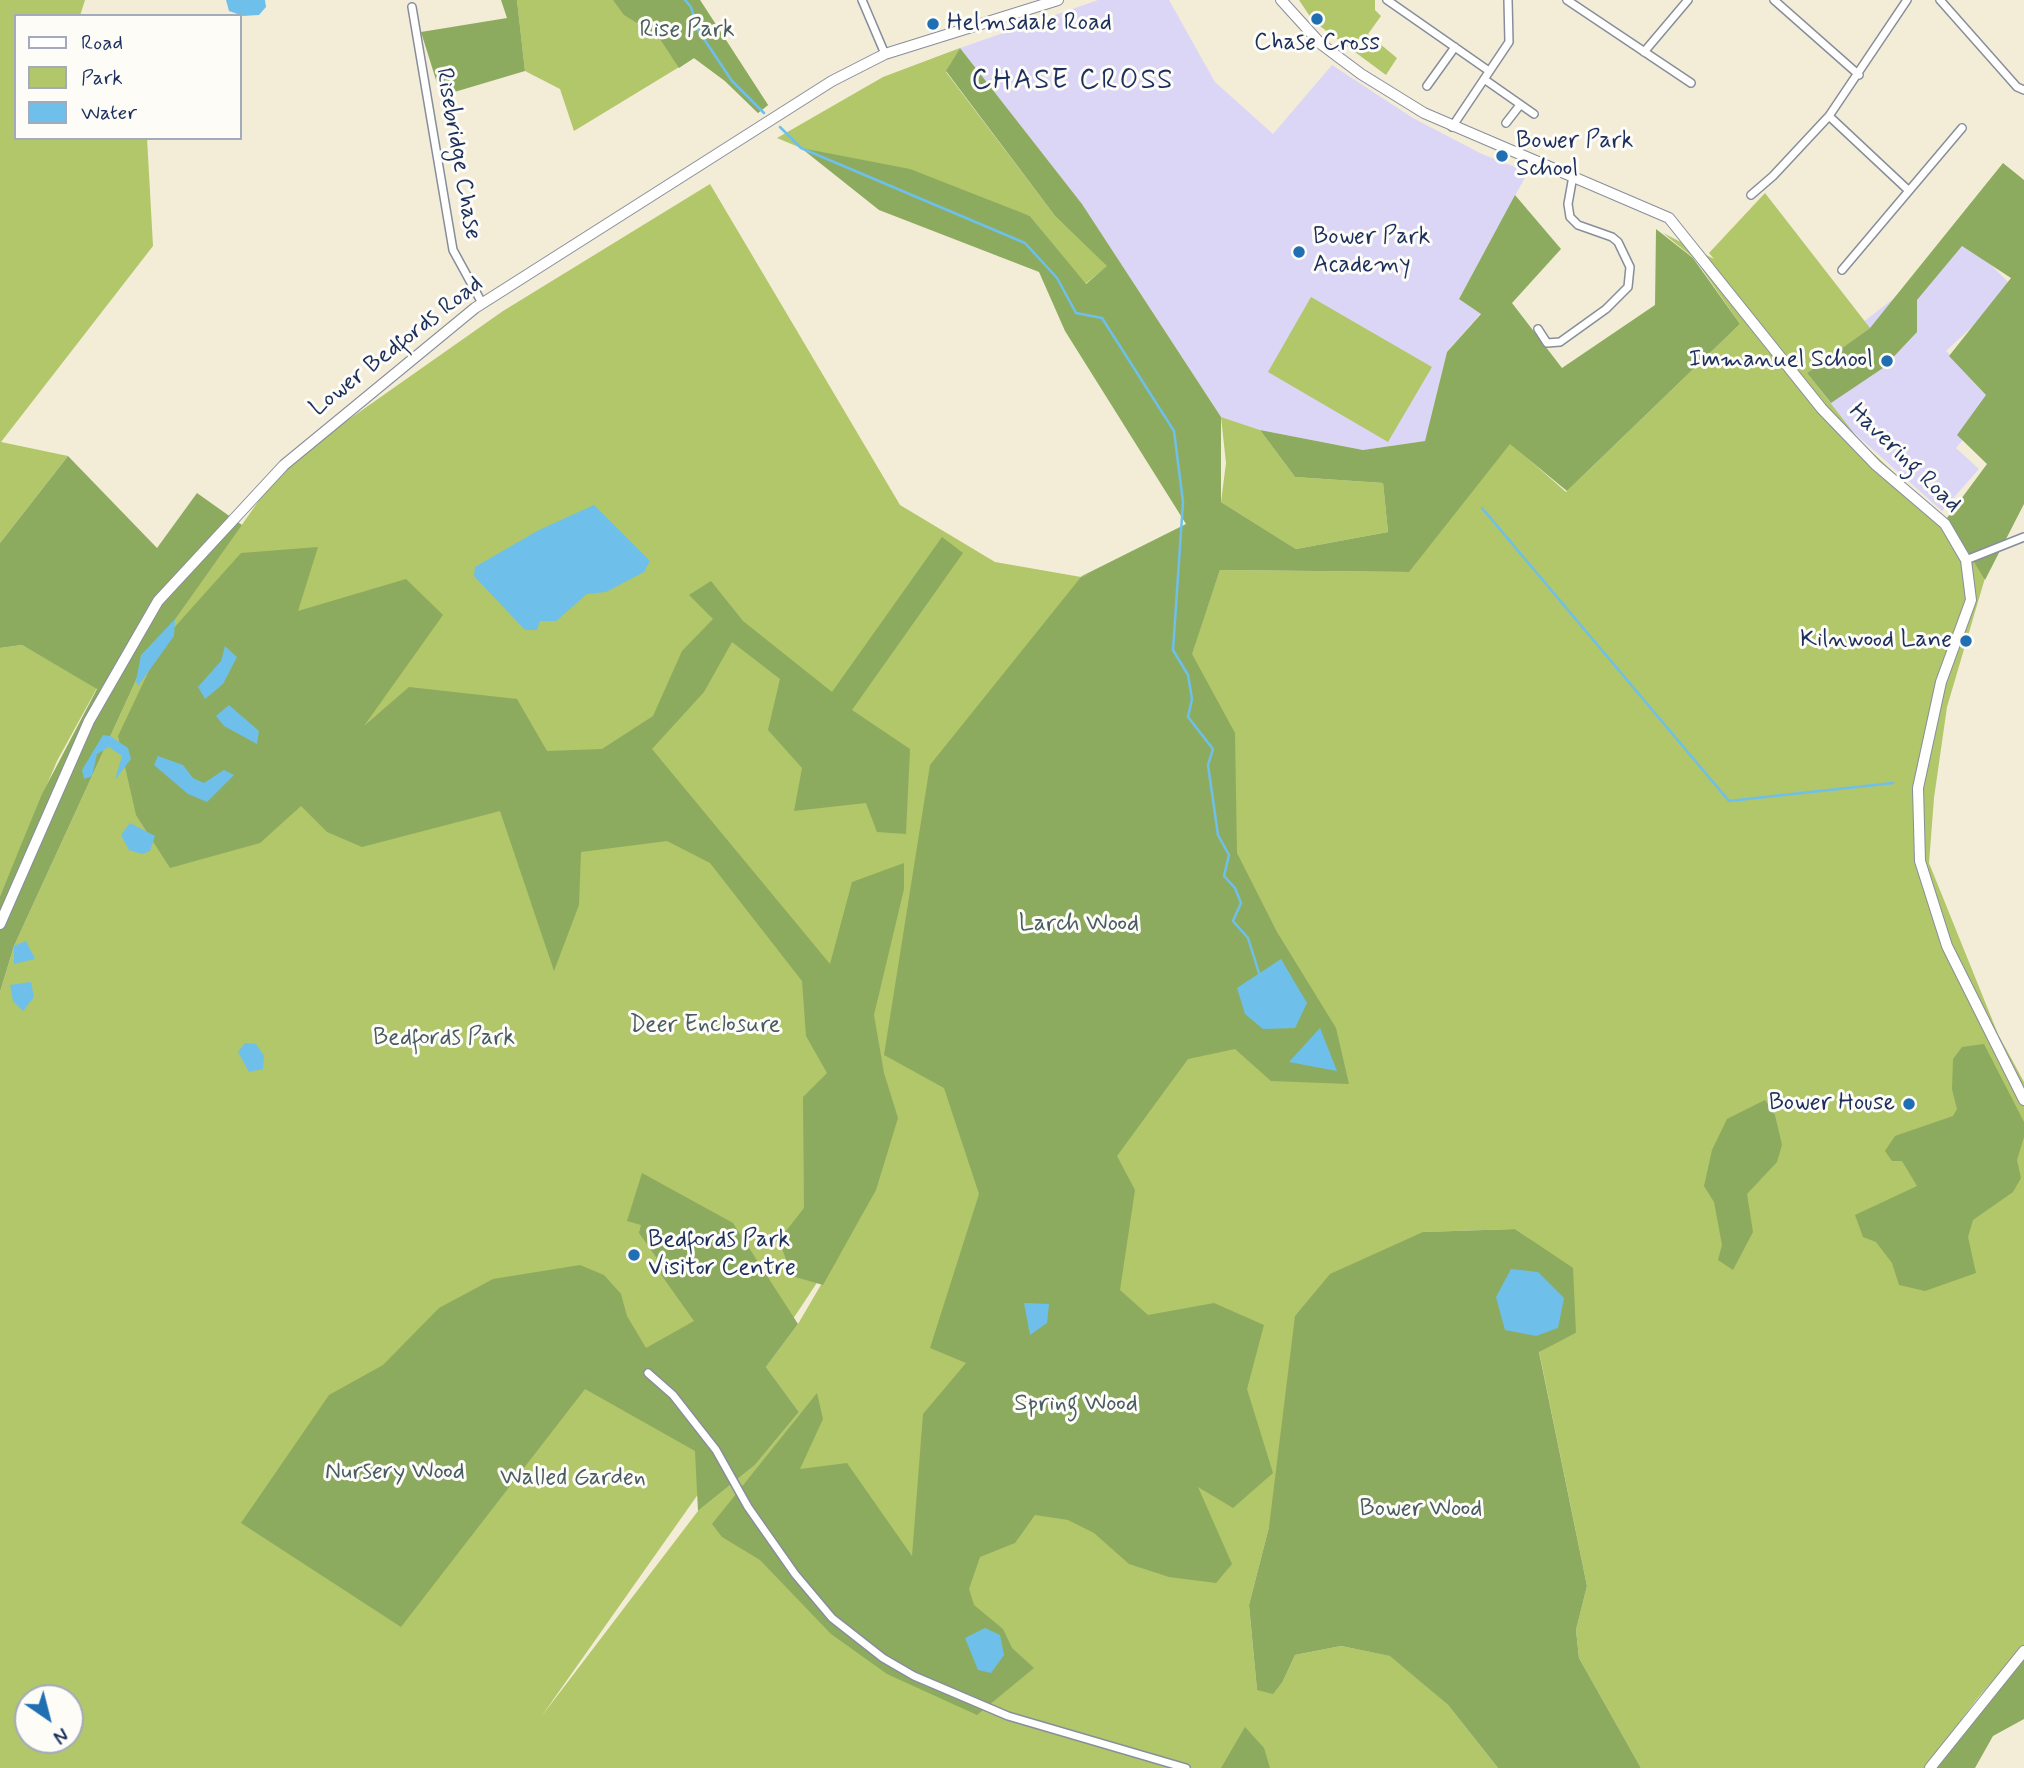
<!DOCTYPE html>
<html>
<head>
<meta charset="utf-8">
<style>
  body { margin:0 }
  #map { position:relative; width:2024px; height:1768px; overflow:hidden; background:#f3edd8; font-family:Mynerve,sans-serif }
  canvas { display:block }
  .legend { position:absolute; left:14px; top:14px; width:228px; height:126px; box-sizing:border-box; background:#fdfcf7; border:2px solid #a3aaba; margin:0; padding:9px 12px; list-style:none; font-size:21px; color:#1b2f5e }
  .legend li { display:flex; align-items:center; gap:14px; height:35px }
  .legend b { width:35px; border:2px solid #a3aaba }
  .north { position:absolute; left:14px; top:1684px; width:70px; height:70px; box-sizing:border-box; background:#fdfcf7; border:2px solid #a3aaba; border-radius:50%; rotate:145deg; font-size:19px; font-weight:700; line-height:28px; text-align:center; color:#1b2f5e }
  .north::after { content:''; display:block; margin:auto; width:24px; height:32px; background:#1f6fb2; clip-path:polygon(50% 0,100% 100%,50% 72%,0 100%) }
</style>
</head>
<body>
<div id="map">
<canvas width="2024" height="1768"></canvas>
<ul class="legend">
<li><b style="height:9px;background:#fff"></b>Road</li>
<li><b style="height:19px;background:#b2c66a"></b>Park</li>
<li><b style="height:19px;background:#6ec0ea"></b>Water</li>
</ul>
<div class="north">N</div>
</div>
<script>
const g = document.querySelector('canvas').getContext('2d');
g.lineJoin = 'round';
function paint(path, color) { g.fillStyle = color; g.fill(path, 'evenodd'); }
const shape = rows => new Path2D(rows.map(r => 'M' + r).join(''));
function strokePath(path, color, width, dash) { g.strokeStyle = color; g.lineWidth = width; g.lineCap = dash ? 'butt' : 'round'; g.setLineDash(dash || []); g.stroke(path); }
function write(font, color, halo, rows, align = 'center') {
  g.font = font + ' Mynerve,sans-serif'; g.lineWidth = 6; g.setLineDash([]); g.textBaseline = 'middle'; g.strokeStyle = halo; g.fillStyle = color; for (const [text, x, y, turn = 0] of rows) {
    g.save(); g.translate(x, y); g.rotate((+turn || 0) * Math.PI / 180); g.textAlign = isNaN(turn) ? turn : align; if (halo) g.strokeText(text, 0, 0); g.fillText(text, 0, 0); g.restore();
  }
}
const built = shape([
  [1098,0,1169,0,1215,82,1273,134,1332,65,1413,118,1482,154,1528,172,1459,299,1481,313,1447,352,1425,441,1363,450,1260,430,1221,417,1082,204,960,48],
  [1954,228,2014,288,1946,351,1996,401,1956,448,1979,469,1942,511,1816,399,1801,370,1893,299,1917,275]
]);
const green = shape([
  [0,0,85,0,80,16,16,16,16,138,147,138,153,246,1,442,68,456,0,543],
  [517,0,700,0,768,105,758,113,725,81,694,58,574,131,560,89,525,71],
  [1299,0,1375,0,1375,10,1381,16,1368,34,1397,58,1386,75,1313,21],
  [960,48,946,72,1055,216,1108,266,1085,284,1030,216,801,148,777,138,883,77],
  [710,184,900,505,995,562,1081,577,1187,551,1192,652,1220,570,1408,572,1510,443,1566,492,1740,324,1695,259,1663,233,1714,259,1709,253,1765,193,1870,328,1807,373,1860,441,1948,523,1985,578,1947,707,1934,798,1929,863,1998,1034,2024,1082,2024,1645,1977,1699,1925,1768,1641,1768,1579,1658,1576,1630,1587,1586,1539,1351,1576,1333,1531,1240,1515,1229,1423,1232,1269,1527,1249,1605,1257,1690,1283,1681,1295,1655,1341,1646,1391,1656,1448,1705,1498,1768,0,1768,0,992,14,946,143,665,284,465,503,311],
  [863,1213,798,1324,766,1367,799,1412,755,1465,698,1511,541,1717,730,1449,758,1372],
  [28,1698,70,1698,70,1740,28,1740],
  [1311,297,1432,367,1388,442,1268,372],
  [1221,417,1260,430,1295,477,1383,483,1388,532,1296,549,1221,502,1226,463],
  [22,645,97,688,57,761,0,896,0,648]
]);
const forest = shape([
  [501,0,517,0,525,71,441,96,421,32,507,18],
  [613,0,700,0,768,105,758,113,725,81,694,58,679,68,658,36,624,15],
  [960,48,1082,204,1221,417,1221,502,1296,549,1388,532,1383,483,1295,477,1260,430,1363,450,1425,441,1447,352,1481,314,1459,299,1515,195,1561,249,1512,303,1562,368,1655,305,1656,229,1693,258,1740,324,1567,491,1510,444,1409,572,1220,570,1192,654,1235,733,1237,853,1277,932,1336,1028,1349,1084,1271,1081,1235,1049,1188,1059,1117,1156,1135,1190,1120,1290,1148,1315,1214,1303,1264,1325,1247,1389,1273,1473,1233,1508,1198,1487,1232,1564,1216,1583,1169,1577,1129,1564,1094,1533,1068,1520,1035,1515,1015,1543,980,1557,969,1589,974,1605,1003,1629,1012,1648,1034,1668,977,1715,887,1674,831,1634,760,1560,722,1537,712,1524,817,1393,823,1419,800,1469,847,1463,912,1556,923,1414,966,1363,930,1348,979,1194,944,1088,884,1055,930,765,1081,577,1091,574,1080,577,1186,524,1065,331,1039,272,879,210,801,148,910,169,1030,216,1086,284,1107,266,1055,216,946,71],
  [2003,163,2024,180,2024,504,1985,580,1947,518,1987,464,1957,435,1986,395,1949,356,2011,278,1962,246,1917,300,1917,332,1883,368,1831,403,1807,373,1870,328],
  [68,456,157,548,197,493,242,525,143,665,14,946,0,992,0,896,42,794,97,689,22,645,0,648,0,543],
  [942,537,963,553,852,710,910,749,906,834,877,832,866,803,794,811,802,768,768,730,780,679,732,642,704,692,652,749,830,964,852,882,904,863,904,889,874,1015,884,1073,898,1118,876,1190,823,1285,792,1276,779,1240,804,1208,803,1097,827,1073,806,1036,802,981,710,863,667,841,581,852,579,905,554,971,500,811,362,847,327,832,301,806,260,843,170,868,136,815,118,736,164,639,241,553,318,547,298,611,406,579,443,615,364,726,409,687,517,699,547,751,602,749,653,716,682,651,713,619,689,595,711,581,743,621,832,692],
  [1984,1044,2024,1122,2024,1137,2017,1160,2021,1178,2013,1192,1973,1220,1968,1237,1976,1273,1925,1291,1899,1285,1892,1263,1876,1242,1863,1237,1855,1215,1917,1186,1902,1161,1892,1161,1885,1151,1895,1136,1953,1116,1957,1109,1952,1089,1953,1059,1962,1047],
  [1765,1100,1775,1115,1782,1145,1777,1162,1747,1194,1753,1232,1733,1270,1718,1260,1722,1245,1714,1202,1704,1186,1712,1150,1727,1119],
  [642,1173,733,1223,798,1324,766,1367,799,1412,755,1465,698,1511,695,1451,585,1389,401,1627,241,1523,329,1395,383,1365,439,1308,493,1279,580,1265,604,1275,621,1294,627,1316,646,1348,694,1321,662,1276,656,1257,639,1233,641,1225,627,1221],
  [1515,1229,1573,1268,1576,1333,1539,1352,1587,1586,1576,1630,1579,1658,1641,1768,1498,1768,1448,1705,1390,1656,1341,1646,1295,1655,1283,1681,1273,1694,1257,1690,1249,1605,1269,1527,1295,1316,1330,1274,1423,1232],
  [2024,1658,2024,1719,1993,1736,1975,1768,1934,1768],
  [1245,1727,1264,1748,1270,1768,1221,1768]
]);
const water = shape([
  [226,0,265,0,266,7,259,15,243,16,229,11],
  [594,505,650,561,644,572,606,592,587,594,556,621,540,621,537,630,525,630,474,576,475,567,539,530],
  [175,619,174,636,138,686,136,681,141,655],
  [225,646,237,657,223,684,205,699,198,687,221,661],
  [229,705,259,731,257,744,224,726,216,716],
  [103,735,110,736,128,748,131,759,115,780,122,756,109,747,97,754,92,776,84,779,82,770],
  [158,756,183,765,193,778,204,783,224,770,234,775,207,802,188,794,154,765],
  [130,823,155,836,150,851,142,854,129,850,121,835],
  [26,941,35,959,14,964,14,946],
  [1281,959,1307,1003,1295,1028,1263,1029,1245,1014,1237,988],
  [31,982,34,997,23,1011,13,1001,10,985],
  [1320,1028,1337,1071,1289,1062],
  [245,1043,256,1044,264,1056,263,1069,249,1072,238,1052],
  [1511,1269,1538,1272,1564,1298,1558,1328,1536,1336,1505,1330,1496,1297],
  [1024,1303,1049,1304,1047,1323,1030,1335],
  [985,1628,1000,1635,1004,1655,991,1673,978,1670,965,1638]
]);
const stream = shape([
  [685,0,691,7,698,30,732,81,764,113],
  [780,127,801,148,1025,243,1057,278,1076,313,1102,318,1174,431,1183,502,1173,650,1188,675,1192,699,1188,717,1213,749,1208,765,1218,835,1229,855,1224,876,1235,888,1241,903,1233,921,1248,938,1259,973],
  [1482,508,1729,801,1893,783]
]);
const street = shape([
  [862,0,885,54],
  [1387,0,1489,71],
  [1567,0,1691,83],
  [1774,0,1859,75],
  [1940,0,2017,87,2024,90],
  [412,7,453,250,482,303],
  [1644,52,1688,0],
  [1484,79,1534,114],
  [1427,86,1455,47],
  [1829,116,1908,190],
  [1506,123,1520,105],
  [1452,127,1509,42,1508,0],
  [1751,195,1773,176,1829,116,1907,0],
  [1842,270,1962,128],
  [1538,329,1547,343,1560,342,1606,309,1628,287,1630,267,1618,242,1612,237,1578,225,1570,217,1568,204,1573,176],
  [1966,560,2024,537],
  [648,1373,673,1395,716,1450,748,1507,795,1574,832,1618,883,1658,914,1676,1008,1716,1186,1768]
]);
const secondary = shape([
  [1281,0,1321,44,1361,74,1424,113,1669,218,1822,409,1876,465,1945,524,1966,560,1971,600,1941,682,1918,788,1920,861,1947,946,2024,1100],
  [0,924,89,721,158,601,284,465,475,308,832,81,885,54,1058,0],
  [1930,1768,2024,1651]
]);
const markers = [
  [1317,19,7,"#1f6fb2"],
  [933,24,7,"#1f6fb2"],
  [1502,156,7,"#1f6fb2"],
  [1299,252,7,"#1f6fb2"],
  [1887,361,7,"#1f6fb2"],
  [1966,641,7,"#1f6fb2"],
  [1909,1104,7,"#1f6fb2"],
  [634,1255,7,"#1f6fb2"]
];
const poiNames = [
  ["Helmsdale Road",947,24],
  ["Chase Cross",1317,44,"center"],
  ["Bower Park",1516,142],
  ["School",1516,170],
  ["Bower Park",1313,238],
  ["Academy",1313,266],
  ["Immanuel School",1873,361,"right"],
  ["Kilnwood Lane",1952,641,"right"],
  ["Bower House",1895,1104,"right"],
  ["Bedfords Park",648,1241],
  ["Visitor Centre",648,1269]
];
const parkNames = [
  ["Rise Park",687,31],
  ["Larch Wood",1079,925],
  ["Deer Enclosure",705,1026],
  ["Bedfords Park",444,1039],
  ["Spring Wood",1076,1405],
  ["Nursery Wood",395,1473],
  ["Walled Garden",573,1479],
  ["Bower Wood",1421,1510]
];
const streetNames = [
  ["Risebridge Chase",457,154,80],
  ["Lower Bedfords Road",397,347,-38],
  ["Havering Road",1904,459,44]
];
const quarterNames = [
  ["CHASE CROSS",1073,82]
];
paint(built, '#dcd6f6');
paint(green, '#b2c66a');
paint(forest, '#8dab5e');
paint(water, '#6ec0ea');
strokePath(stream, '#6ec0ea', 2.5);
strokePath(street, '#878e9b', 10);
strokePath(secondary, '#878e9b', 12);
strokePath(street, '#fff', 7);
strokePath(secondary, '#fff', 10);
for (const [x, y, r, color] of markers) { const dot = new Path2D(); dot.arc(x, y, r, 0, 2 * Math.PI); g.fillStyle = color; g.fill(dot); strokePath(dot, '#fdfcf7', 2.5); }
write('24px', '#1b2f5e', '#fdfcf7', poiNames, 'left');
write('24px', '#485c62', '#fdfcf7', parkNames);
write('24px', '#1b2f5e', '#fdfcf7', streetNames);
g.letterSpacing = '2px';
write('28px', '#1b2f5e', '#fdfcf7', quarterNames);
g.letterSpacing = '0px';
</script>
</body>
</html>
